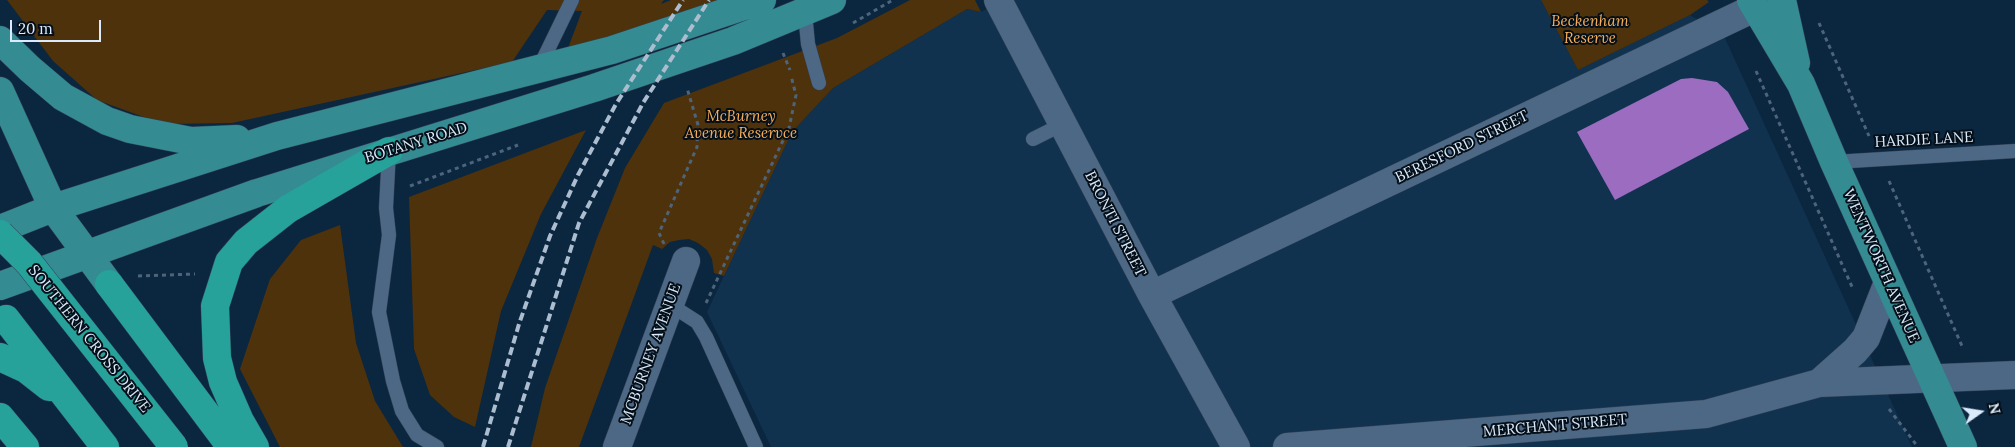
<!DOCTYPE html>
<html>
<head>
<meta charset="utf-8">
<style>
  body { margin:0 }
  #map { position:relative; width:2015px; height:447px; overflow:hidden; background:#0b263f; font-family:Lora,serif }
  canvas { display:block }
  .north { position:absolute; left:1955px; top:387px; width:50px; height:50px; -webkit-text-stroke:4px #050f19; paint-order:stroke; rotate:77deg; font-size:14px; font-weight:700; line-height:20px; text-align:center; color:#dbebfb }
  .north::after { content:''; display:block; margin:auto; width:18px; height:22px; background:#dbebfb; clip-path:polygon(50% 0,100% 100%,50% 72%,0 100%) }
  .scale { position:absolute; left:10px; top:20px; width:91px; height:22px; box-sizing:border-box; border:2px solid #dbebfb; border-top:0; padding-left:6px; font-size:15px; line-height:18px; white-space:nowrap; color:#dbebfb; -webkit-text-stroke:4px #050f19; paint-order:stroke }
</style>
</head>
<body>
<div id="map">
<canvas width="2015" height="447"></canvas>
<div class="north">N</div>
<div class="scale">20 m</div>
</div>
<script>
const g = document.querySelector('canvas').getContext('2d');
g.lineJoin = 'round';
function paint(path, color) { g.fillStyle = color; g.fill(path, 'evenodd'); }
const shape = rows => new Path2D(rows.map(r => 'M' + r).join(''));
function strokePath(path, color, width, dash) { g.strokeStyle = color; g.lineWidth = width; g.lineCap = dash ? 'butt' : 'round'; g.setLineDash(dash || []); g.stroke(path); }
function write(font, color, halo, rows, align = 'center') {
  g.font = font + ' Lora,serif'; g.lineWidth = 4; g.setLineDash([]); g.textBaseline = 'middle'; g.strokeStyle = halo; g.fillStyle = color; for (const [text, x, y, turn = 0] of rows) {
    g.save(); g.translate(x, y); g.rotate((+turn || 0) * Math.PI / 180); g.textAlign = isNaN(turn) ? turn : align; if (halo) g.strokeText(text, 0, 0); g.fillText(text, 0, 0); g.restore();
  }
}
const built = shape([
  [1003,0,1541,0,1578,70,1690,15,1724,36,1912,447,771,447,707,312,792,132,833,88,967,9,981,12]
]);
const green = shape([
  [7,0,664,0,661,4,671,0,729,0,640,31,568,48,582,11,547,10,512,62,232,123,163,124,97,100,53,61],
  [910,0,975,0,981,12,967,9,833,88,792,132,724,276,714,273,712,259,707,250,698,243,689,239,679,240,670,242,662,249,653,245,579,447,531,447,545,388,597,238,625,168,664,103,837,38],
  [1541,0,1707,0,1709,2,1690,15,1578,70],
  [586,130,541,214,501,311,475,427,454,417,430,395,414,349,409,197],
  [340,225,356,343,375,401,403,447,280,447,240,369,270,279,301,240]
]);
const building = shape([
  [1692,78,1717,82,1728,92,1749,129,1615,200,1577,132,1681,79]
]);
const path = shape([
  [853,23,893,0],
  [1819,23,1869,136],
  [783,53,790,70],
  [1756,71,1853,289],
  [1889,181,1962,346],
  [410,186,518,145],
  [664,244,659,233,697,147,698,125,687,88],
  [138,276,195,274],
  [706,303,789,128,796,95,791,76],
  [1889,409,1918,447]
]);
const service = shape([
  [805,13,808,44,819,83],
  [539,68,572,0],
  [1033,139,1063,124],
  [389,151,386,208,389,235,379,312,393,381,402,411,417,435,437,447],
  [1834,162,2015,151],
  [669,304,697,322,706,337,756,447]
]);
const minor = shape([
  [998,0,1152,295,1236,447],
  [1152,295,1771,0],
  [1819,383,1855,351,1866,338,1888,282],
  [617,447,686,261],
  [1287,447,1706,414,1819,383,2015,375]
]);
const primary = shape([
  [1751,0,1801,84,1834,162,1963,447],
  [1782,0,1796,63],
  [0,40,30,69,63,97,107,121,130,129,191,141,237,139],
  [0,91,53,208,109,284],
  [0,229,53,208,277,136,612,50,762,0],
  [0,286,257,193,594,88,733,41,832,0]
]);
const motorway = shape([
  [109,284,231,447],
  [6,319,105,447],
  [0,357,26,369,49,387],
  [0,417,25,447],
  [255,447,240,421,223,382,217,358,215,306,229,262,246,242,288,209,389,151]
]);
const rail = shape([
  [483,447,519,324,550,236,578,175,616,104,683,0],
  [508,447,579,223,643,103,709,0]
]);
const motorwayBridge = shape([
  [0,234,29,263,174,447]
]);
const parkNames = [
  ["Beckenham",1590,22],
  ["Reserve",1590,39],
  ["McBurney",741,117],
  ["Avenue Reservce",741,134]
];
const streetNames = [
  ["HARDIE LANE",1924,140,-3],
  ["BOTANY ROAD",416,143,-17],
  ["BERESFORD STREET",1462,147,-26],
  ["BRONTI STREET",1115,224,63],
  ["WENTWORTH AVENUE",1881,266,66],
  ["SOUTHERN CROSS DRIVE",89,339,51],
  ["MCBURNEY AVENUE",651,354,-70],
  ["MERCHANT STREET",1555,426,-5]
];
paint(built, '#10324f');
paint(green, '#4e320c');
paint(building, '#9b6cc0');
strokePath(service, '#303f54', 15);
strokePath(minor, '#303f54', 29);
strokePath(primary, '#303f54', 29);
strokePath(motorway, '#303f54', 29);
strokePath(path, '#4d647b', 3, [4, 4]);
strokePath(service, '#4c6884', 14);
strokePath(minor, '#4c6884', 28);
strokePath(primary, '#358b92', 28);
strokePath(motorway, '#26a29b', 28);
strokePath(rail, '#abbdcf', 4, [8, 4]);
strokePath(motorwayBridge, '#303f54', 29, []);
strokePath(motorwayBridge, '#26a29b', 28);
write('italic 15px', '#f6af5a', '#050f19', parkNames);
write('15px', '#dbebfb', '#050f19', streetNames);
</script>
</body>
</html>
